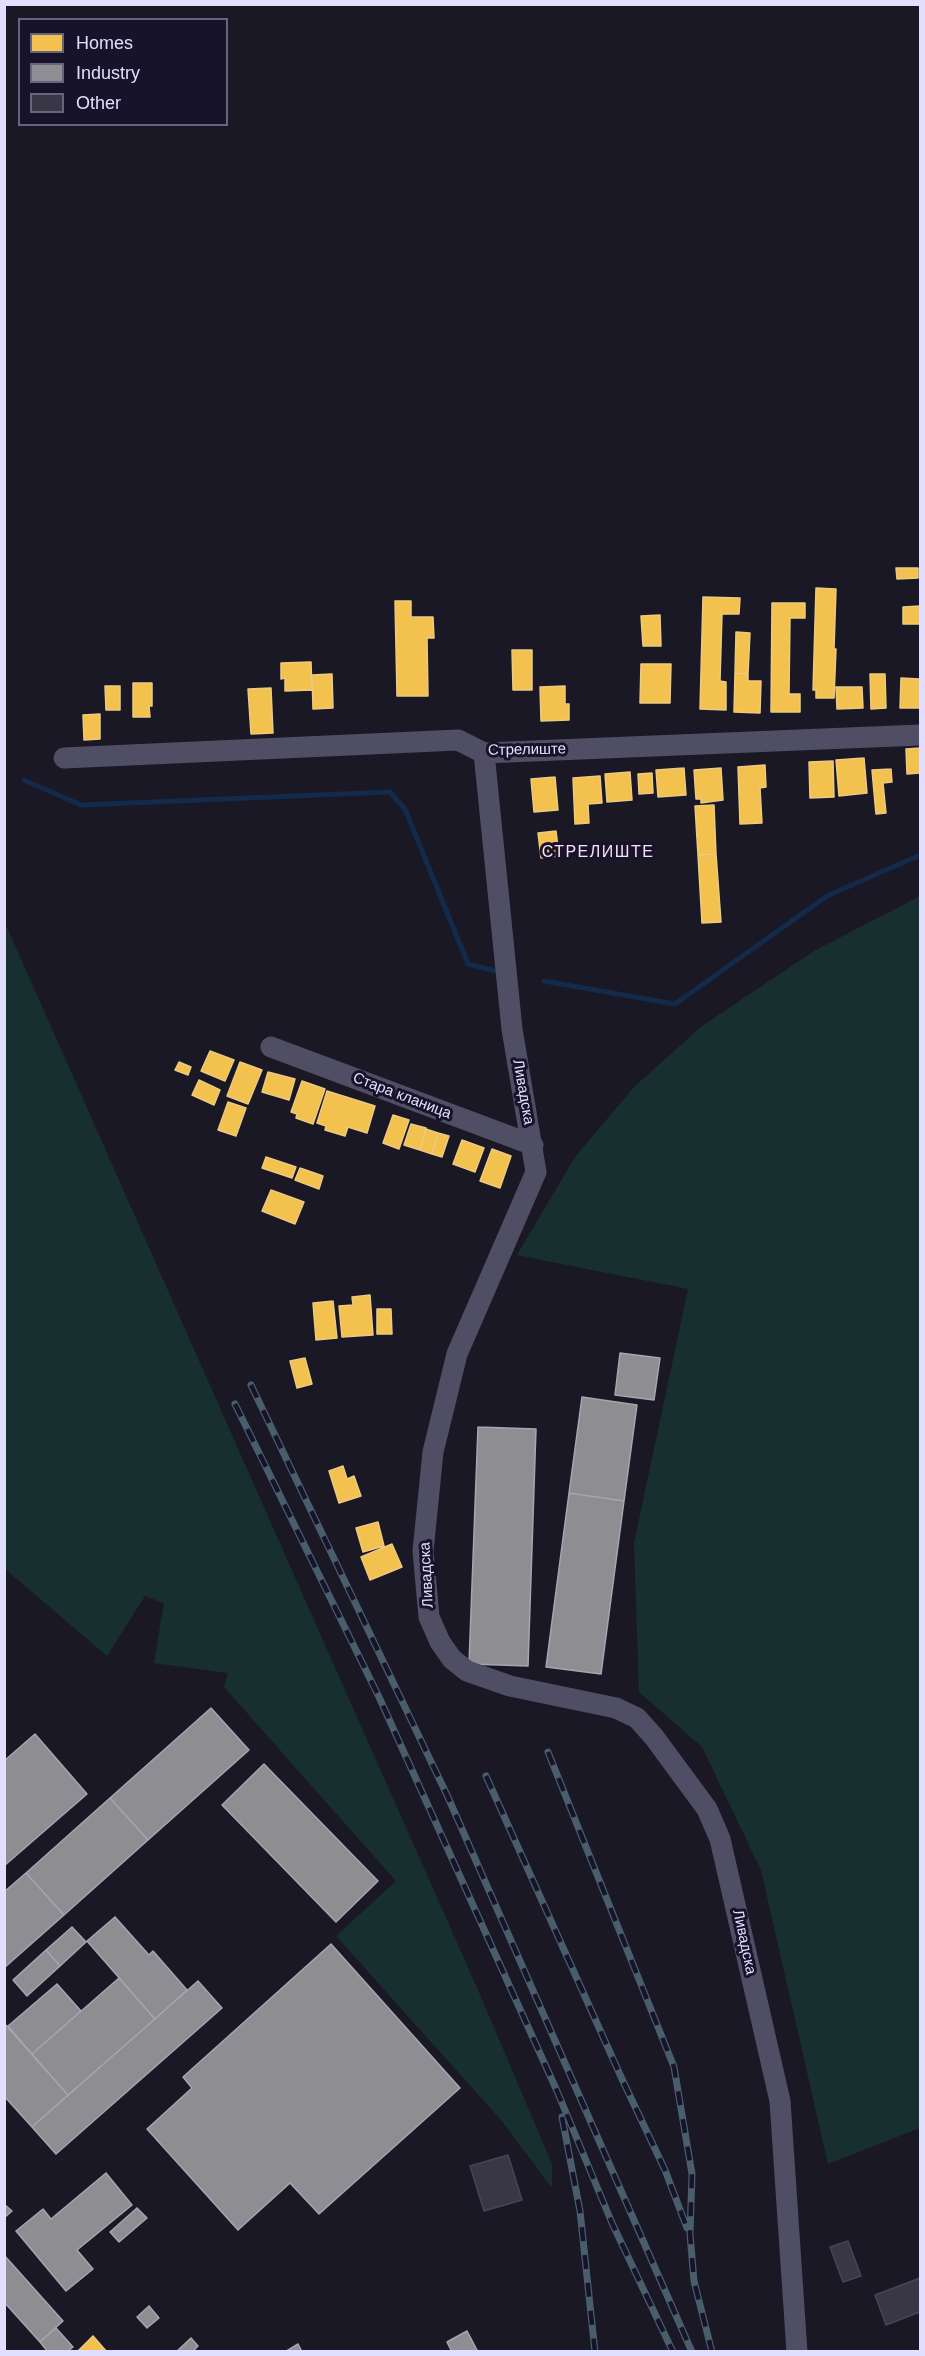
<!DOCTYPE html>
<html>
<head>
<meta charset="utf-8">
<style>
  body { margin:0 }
  #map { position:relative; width:925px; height:2356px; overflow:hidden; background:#1a1825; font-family:Arial,sans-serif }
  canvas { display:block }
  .frame { position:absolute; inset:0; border:6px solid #e1dffd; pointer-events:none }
  .legend { position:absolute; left:18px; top:18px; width:210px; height:108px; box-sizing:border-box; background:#16132a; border:2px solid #67657e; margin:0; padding:8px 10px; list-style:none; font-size:18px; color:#e1dffd }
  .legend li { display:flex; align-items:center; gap:12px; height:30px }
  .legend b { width:30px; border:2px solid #67657e }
</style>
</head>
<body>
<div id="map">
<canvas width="925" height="2356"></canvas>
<div class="frame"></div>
<ul class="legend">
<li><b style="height:16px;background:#f2c14e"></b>Homes</li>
<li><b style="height:16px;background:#8d8d92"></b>Industry</li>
<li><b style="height:16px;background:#393746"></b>Other</li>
</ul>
</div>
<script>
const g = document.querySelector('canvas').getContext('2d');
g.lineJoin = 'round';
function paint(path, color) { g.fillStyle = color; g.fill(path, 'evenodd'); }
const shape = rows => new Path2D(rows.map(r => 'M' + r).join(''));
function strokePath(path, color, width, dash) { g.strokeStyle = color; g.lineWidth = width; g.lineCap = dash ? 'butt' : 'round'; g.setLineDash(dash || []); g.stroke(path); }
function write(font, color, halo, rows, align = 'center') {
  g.font = font + ' Arial,sans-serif'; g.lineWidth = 6; g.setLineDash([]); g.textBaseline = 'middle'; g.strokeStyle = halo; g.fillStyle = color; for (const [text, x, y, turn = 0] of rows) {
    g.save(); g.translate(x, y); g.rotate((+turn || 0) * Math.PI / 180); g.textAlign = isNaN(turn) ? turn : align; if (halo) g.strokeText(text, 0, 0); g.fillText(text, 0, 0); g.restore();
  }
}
const green = shape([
  [920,896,920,2128,828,2164,761,1870,702,1747,639,1692,634,1543,688,1289,517,1255,575,1157,634,1087,702,1026,814,951],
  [5,923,478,1990,552,2164,552,2188,501,2120,336,1936,396,1881,224,1687,228,1673,154,1663,164,1603,145,1596,107,1656,5,1569]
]);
const homes = shape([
  [896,568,918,568,918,578,897,579,896,568],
  [816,588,836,589,834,649,836,649,834,698,816,698,816,690,813,690,816,588],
  [703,597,740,598,739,614,722,614,720,681,726,682,726,710,700,709,703,597],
  [395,601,411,601,411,617,433,617,434,638,427,638,428,696,397,696,395,601],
  [772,603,805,603,805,618,790,618,789,694,800,694,800,712,771,712,772,603],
  [920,606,920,624,903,624,903,607,920,606],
  [660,615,661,646,643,646,641,616,660,615],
  [736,632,750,633,748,674,735,673,736,632],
  [512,650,532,650,532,690,513,690,512,650],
  [311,662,312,690,285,691,285,678,281,679,281,663,311,662],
  [641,664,671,664,670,703,640,703,641,664],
  [735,673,748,674,748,681,761,681,760,713,734,712,735,673],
  [332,674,333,708,313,709,312,675,332,674],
  [870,674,885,674,886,708,871,709,870,674],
  [901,678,920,679,920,708,900,708,901,678],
  [133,683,152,683,152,706,149,706,150,717,133,717,133,683],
  [105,686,120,686,120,710,106,710,105,686],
  [565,686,565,704,569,704,569,720,541,721,540,687,565,686],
  [836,687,862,687,863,708,837,709,836,687],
  [271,688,273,733,251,734,248,689,271,688],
  [100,714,100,739,84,740,83,715,100,714],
  [920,748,920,773,907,774,906,749,920,748],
  [864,758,867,793,839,796,836,760,864,758],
  [833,761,834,797,810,798,809,762,833,761],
  [765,765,766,787,760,788,762,823,740,824,738,767,765,765],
  [684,768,686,795,658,797,656,770,684,768],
  [721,768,723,800,701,803,701,799,696,799,694,770,721,768],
  [891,769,892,782,883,783,886,813,876,814,872,770,891,769],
  [630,772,632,800,607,802,605,774,630,772],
  [652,773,653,793,639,794,638,774,652,773],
  [600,776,602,803,588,804,589,823,575,824,573,778,600,776],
  [555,777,558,810,534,812,531,779,555,777],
  [714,805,716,854,698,855,695,806,714,805],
  [556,831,559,856,541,858,538,833,556,831],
  [716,854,721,922,702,923,698,855,716,854],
  [210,1051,234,1060,225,1081,201,1071,210,1051],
  [179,1062,191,1067,188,1075,175,1070,179,1062],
  [240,1062,262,1070,248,1104,227,1096,240,1062],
  [268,1072,295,1079,289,1100,262,1092,268,1072],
  [199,1080,220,1090,214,1105,192,1095,199,1080],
  [302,1081,325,1089,313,1124,296,1118,297,1114,291,1112,302,1081],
  [327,1091,375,1106,367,1133,348,1127,345,1136,325,1130,326,1126,317,1123,327,1091],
  [228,1102,246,1108,236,1136,218,1130,228,1102],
  [393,1115,409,1120,399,1149,383,1143,393,1115],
  [411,1124,426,1128,420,1150,404,1145,411,1124],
  [426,1129,438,1133,432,1154,420,1150,426,1129],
  [438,1133,449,1136,442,1157,432,1154,438,1133],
  [462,1140,484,1148,475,1172,453,1164,462,1140],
  [492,1149,511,1156,500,1188,480,1181,492,1149],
  [266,1157,296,1167,292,1178,262,1168,266,1157],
  [300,1168,323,1176,319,1189,295,1180,300,1168],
  [271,1190,304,1202,295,1224,262,1211,271,1190],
  [370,1295,373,1335,342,1337,339,1306,353,1305,352,1297,370,1295],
  [333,1301,337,1338,316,1340,313,1303,333,1301],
  [377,1309,391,1309,392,1334,377,1334,377,1309],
  [305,1358,312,1384,297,1388,290,1361,305,1358],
  [343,1466,347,1479,354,1476,361,1496,339,1503,329,1471,343,1466],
  [378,1522,384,1546,363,1552,356,1528,378,1522],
  [392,1544,402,1567,370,1580,361,1557,392,1544],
  [93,2336,107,2352,77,2352,93,2336]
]);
const industry = shape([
  [620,1353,660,1358,654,1400,615,1395,620,1353],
  [582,1397,637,1405,624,1501,569,1493,582,1397],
  [478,1427,536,1429,528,1666,469,1664,478,1427],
  [569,1493,624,1501,601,1674,546,1667,569,1493],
  [211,1708,249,1750,148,1840,110,1798,211,1708],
  [35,1734,87,1794,4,1866,4,1761,35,1734],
  [264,1764,378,1881,336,1922,222,1805,264,1764],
  [110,1798,148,1840,64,1915,26,1873,110,1798],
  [26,1873,64,1915,4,1968,4,1892,26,1873],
  [115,1917,149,1955,153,1951,187,1990,155,2019,87,1941,115,1917],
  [72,1927,86,1942,60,1966,46,1950,72,1927],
  [331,1944,460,2088,319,2214,290,2183,238,2230,147,2129,192,2088,183,2077,331,1944],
  [46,1950,60,1966,27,1996,13,1980,46,1950],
  [119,1978,155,2019,68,2095,32,2054,119,1978],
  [198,1981,222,2008,56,2154,32,2127,198,1981],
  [57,1984,81,2011,32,2054,8,2026,57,1984],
  [4,2023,68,2095,32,2127,4,2096,4,2023],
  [106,2173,132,2205,77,2250,93,2269,66,2291,16,2231,43,2209,51,2219,106,2173],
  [4,2204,12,2211,4,2218,4,2204],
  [137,2208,147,2218,119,2242,110,2232,137,2208],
  [4,2255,63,2321,40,2342,4,2302,4,2255],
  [149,2306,159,2318,147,2328,137,2317,149,2306],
  [56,2328,73,2347,67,2352,48,2352,40,2342,56,2328],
  [467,2331,478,2352,452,2352,447,2342,467,2331],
  [191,2338,198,2346,192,2352,176,2352,191,2338],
  [298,2344,302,2352,285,2352,298,2344]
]);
const stream = shape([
  [24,780,81,805,390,792,405,809,468,964,496,971],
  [544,981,675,1004,827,896,920,855]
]);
const building = shape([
  [508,2155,522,2200,484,2211,470,2166,508,2155],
  [848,2241,861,2276,843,2282,830,2247,848,2241],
  [920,2278,920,2312,886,2325,875,2295,920,2278]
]);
const minor = shape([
  [484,753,512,1029,536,1172,457,1354,433,1452,423,1551,429,1617,440,1642,452,1659,467,1671,510,1686,616,1708,637,1718,654,1737,707,1809,720,1839,780,2101,797,2352],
  [64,758,458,740,484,753,920,735],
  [271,1047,533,1145]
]);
const rail = shape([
  [251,1385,447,1795,692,2352],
  [235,1404,379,1697,557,2091,612,2223,673,2352],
  [548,1752,674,2067,692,2174,690,2234,694,2281,712,2352],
  [486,1776,622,2079,665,2170,687,2228],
  [562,2117,580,2211,595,2352]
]);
const streetNames = [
  ["Стрелиште",527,750,-1],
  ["Ливадска",523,1092,80],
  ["Стара кланица",402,1096,21],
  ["Ливадска",427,1575,-93],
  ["Ливадска",744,1942,78]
];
const neighbourhoodNames = [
  ["СТРЕЛИШТЕ",598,853]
];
paint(green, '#17302f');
paint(homes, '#f2c14e');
strokePath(homes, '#edca82', 1.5);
paint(industry, '#8d8d92');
strokePath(industry, '#a6a6b2', 1.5);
strokePath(stream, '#142a4a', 5);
paint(building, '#393746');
strokePath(building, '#474457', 1.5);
strokePath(minor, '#4f4e64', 21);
strokePath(rail, '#495d6b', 7);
strokePath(rail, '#16132a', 4.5, [14]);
write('15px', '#e1dffd', '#16132a', streetNames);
g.letterSpacing = '1.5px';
write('16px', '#fde0f4', '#16132a', neighbourhoodNames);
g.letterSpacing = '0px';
</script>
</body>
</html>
